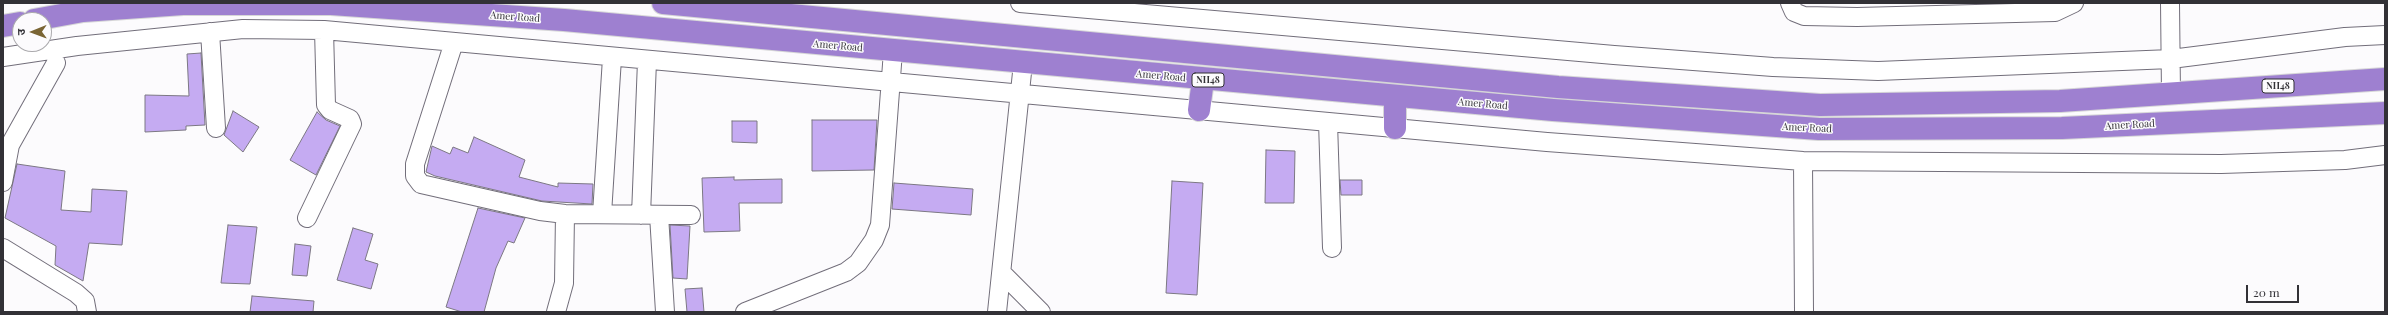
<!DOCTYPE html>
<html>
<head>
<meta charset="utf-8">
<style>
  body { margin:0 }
  #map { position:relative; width:2388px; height:315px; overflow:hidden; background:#fcfbfd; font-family:"Playfair Display","Noto Sans Devanagari",serif }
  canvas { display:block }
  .frame { position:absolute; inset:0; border:4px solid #323136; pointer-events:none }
  .north { position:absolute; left:12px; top:12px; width:40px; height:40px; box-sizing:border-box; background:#fcfbfd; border:1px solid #abaaad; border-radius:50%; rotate:269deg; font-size:11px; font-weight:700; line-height:16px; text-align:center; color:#323136 }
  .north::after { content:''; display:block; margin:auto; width:14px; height:18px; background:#7a6534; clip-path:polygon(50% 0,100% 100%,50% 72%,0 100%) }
  .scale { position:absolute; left:2246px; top:285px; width:53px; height:18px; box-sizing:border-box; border:2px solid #323136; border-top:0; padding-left:5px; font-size:12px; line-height:14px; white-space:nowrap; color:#323136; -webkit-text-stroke:3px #fcfbfd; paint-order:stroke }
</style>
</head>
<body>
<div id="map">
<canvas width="2388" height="315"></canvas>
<div class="frame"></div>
<div class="north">उ</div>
<div class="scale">20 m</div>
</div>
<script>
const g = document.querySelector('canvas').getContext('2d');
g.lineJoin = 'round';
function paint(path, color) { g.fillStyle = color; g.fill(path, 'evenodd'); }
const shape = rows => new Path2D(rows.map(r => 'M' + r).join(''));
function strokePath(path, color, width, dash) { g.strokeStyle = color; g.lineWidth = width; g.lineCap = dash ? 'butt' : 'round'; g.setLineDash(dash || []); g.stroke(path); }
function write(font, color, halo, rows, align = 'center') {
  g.font = font + ' "Playfair Display",serif'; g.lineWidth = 3; g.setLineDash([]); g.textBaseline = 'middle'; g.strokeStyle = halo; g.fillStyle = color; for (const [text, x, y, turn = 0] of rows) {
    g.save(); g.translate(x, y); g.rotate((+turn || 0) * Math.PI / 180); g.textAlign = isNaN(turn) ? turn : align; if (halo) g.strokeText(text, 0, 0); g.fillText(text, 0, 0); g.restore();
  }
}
const building = shape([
  [201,53,205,125,186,126,186,130,145,132,145,95,189,96,187,54,201,53],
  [233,111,259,127,243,152,224,135,233,111],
  [317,112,326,120,340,126,316,175,290,160,317,112],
  [812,120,877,120,874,170,812,171,812,120],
  [732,121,757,121,757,143,732,142,732,121],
  [474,137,525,160,519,177,558,187,558,183,593,184,592,204,542,201,435,176,426,172,432,146,450,154,453,147,468,153,474,137],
  [1266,150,1295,151,1294,203,1265,203,1266,150],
  [17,164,65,171,61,210,91,212,92,189,127,191,122,245,89,243,83,281,55,265,56,246,5,218,17,164],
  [734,177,734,180,782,179,782,203,739,203,740,231,704,232,702,178,734,177],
  [1340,180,1362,180,1362,195,1341,195,1340,180],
  [1172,181,1203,183,1197,295,1166,293,1172,181],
  [894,183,973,189,971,215,892,209,894,183],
  [478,208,525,218,514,243,508,241,496,268,484,312,462,312,446,307,478,208],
  [228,225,257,227,250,284,221,283,228,225],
  [670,225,690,226,687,279,673,278,670,225],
  [353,228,373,234,365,260,378,264,371,289,337,280,353,228],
  [295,244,311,246,307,276,292,275,295,244],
  [702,288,704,312,687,312,685,289,702,288],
  [252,296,314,301,313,312,250,312,252,296]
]);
const minor = shape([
  [1020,3,1614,55,1773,67,1878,71,2171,59,2345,37,2385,35],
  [1790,3,1794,12,1804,16,1857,17,2055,12,2074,3],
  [2170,3,2171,94],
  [210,32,216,128],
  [454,42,415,164,415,176,421,184,540,211,565,214,691,215],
  [3,57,77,46,243,29,324,30,1547,142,1803,161,2221,164,2345,160,2385,155],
  [1328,122,1332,248],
  [1803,161,1804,312],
  [3,182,10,145,56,63],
  [602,214,612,58],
  [641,215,647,61],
  [659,215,665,312],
  [307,218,352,124,350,119,330,110,326,105,324,30],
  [3,248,76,293,85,301,87,312],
  [1003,274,1041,312],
  [556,312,564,283,565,214],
  [745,312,846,272,858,263,874,240,880,225,893,51],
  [997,312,1023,63]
]);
const highway = shape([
  [663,3,1558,87,1820,105,2060,101,2385,79],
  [34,20,83,11,183,4,331,4,564,20,1553,110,1819,129,2062,128,2385,113],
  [3,26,20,23],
  [1199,110,1203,80],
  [1395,128,1395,97]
]);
const shields = [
  [1208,80,32],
  [2278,86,32]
];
const shieldNames = [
  ["NH48",1208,80],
  ["NH48",2278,86]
];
const streetNames = [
  ["Amer Road",515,17,4],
  ["Amer Road",838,46,5],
  ["Amer Road",1161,76,5],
  ["Amer Road",1483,104,5],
  ["Amer Road",2130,125,-3],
  ["Amer Road",1807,128,3]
];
paint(building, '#c5abf2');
strokePath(building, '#7c7883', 1);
strokePath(minor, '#726e7a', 20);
strokePath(highway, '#d6d6d7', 24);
strokePath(minor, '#fff', 18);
strokePath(highway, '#9e80d0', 22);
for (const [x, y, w] of shields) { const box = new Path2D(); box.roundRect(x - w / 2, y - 7, w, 14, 3); g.fillStyle = '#fcfbfd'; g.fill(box); strokePath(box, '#323136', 1); }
write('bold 9px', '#323136', null, shieldNames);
write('10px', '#323136', '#fcfbfd', streetNames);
</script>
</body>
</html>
